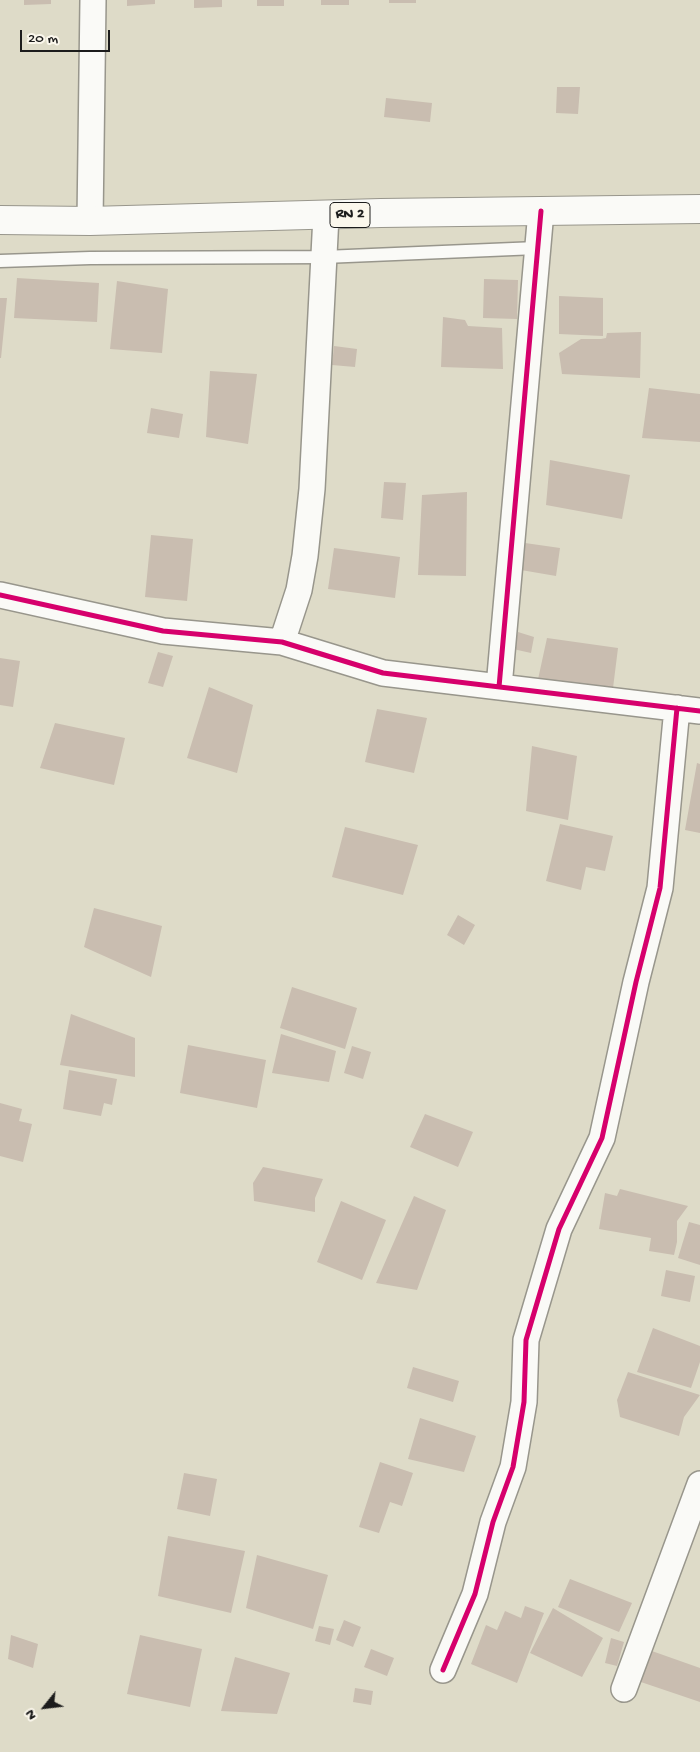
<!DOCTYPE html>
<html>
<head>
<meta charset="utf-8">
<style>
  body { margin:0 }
  #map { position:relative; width:700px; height:1752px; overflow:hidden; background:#dedbc8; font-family:"Gochi Hand",sans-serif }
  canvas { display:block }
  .north { position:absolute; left:20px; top:1682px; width:50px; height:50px; -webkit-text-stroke:4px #fbf7ec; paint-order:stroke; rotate:241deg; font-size:14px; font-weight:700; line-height:20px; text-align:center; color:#1c1c1c }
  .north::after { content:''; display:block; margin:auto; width:18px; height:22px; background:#1c1c1c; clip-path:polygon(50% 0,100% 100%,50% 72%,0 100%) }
  .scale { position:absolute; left:20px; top:30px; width:90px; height:22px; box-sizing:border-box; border:2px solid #1c1c1c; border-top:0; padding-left:6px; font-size:15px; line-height:18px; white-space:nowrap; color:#1c1c1c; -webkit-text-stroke:4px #fbf7ec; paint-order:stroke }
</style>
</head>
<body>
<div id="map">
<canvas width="700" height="1752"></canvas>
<div class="north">N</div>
<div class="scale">20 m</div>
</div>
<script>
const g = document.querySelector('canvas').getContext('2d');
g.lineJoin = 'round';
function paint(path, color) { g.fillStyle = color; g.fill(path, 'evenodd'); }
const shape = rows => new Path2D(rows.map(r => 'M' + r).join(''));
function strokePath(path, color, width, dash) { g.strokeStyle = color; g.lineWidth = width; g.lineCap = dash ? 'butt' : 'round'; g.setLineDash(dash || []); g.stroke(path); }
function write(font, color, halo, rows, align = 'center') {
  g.font = font + ' "Gochi Hand",sans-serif'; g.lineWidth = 4.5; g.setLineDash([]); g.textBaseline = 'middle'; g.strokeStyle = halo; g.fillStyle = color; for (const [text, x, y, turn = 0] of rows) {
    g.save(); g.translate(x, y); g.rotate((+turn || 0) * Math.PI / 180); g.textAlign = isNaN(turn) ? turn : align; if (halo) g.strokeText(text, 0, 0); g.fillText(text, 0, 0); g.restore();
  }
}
const building = shape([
  [24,0,51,0,51,4,24,5],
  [127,0,155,0,155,4,127,6],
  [194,0,222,0,222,7,194,8],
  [257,0,284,0,284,6,257,6],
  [321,0,349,0,349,5,321,5],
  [389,0,416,0,416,3,389,3],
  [557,87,580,87,578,114,556,113],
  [386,98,432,103,430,122,384,117],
  [17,278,99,283,97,322,14,318],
  [484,279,518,280,517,319,483,318],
  [117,281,168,289,162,353,110,349],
  [559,296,603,298,603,336,559,334],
  [0,298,7,298,1,358,0,358],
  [443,317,465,320,468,326,502,328,503,369,441,367],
  [641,332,640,378,562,374,559,353,581,339,601,339,606,338,607,333],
  [334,346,357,349,355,367,332,365],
  [210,371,257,374,248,444,206,437],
  [649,388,700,394,700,442,642,438],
  [151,408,183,414,179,438,147,433],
  [550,460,630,475,622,519,546,505],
  [384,482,406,483,403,520,381,518],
  [467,492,466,576,418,575,422,495],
  [151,535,193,539,187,601,145,597],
  [525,543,560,548,556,576,521,570],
  [334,548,400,557,395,598,328,589],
  [518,632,534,637,531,653,513,649],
  [547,638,618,648,612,696,537,684],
  [158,652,173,656,163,687,148,683],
  [0,658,20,661,13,707,0,705],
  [209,687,253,705,237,773,187,758],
  [377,709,427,718,414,773,365,762],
  [55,723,125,738,114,785,40,768],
  [532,746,577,756,568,820,526,811],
  [697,763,700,764,700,833,685,830],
  [560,824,613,836,605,871,586,867,581,890,546,881],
  [345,827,418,845,403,895,332,877],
  [94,908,162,926,151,977,84,947],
  [458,915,475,925,464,945,447,935],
  [292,987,357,1008,345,1049,280,1028],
  [71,1014,135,1038,135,1077,60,1065],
  [281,1034,336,1051,329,1082,272,1073],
  [188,1045,266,1060,257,1108,180,1093],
  [352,1046,371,1052,363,1079,344,1073],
  [69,1070,117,1079,112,1105,104,1103,101,1116,63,1109],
  [0,1103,22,1109,19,1121,32,1124,23,1162,0,1156],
  [425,1114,473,1132,458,1167,410,1147],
  [263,1167,323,1179,315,1198,315,1212,254,1201,253,1183],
  [620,1189,688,1206,677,1221,677,1242,674,1255,649,1251,651,1238,599,1229,605,1193,617,1196],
  [414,1196,446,1210,417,1290,376,1283],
  [341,1201,386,1220,362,1280,317,1262],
  [689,1222,700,1225,700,1265,678,1258],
  [666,1270,695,1276,690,1302,661,1296],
  [653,1328,700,1346,700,1362,691,1388,637,1372],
  [413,1367,459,1381,453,1402,407,1388],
  [628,1372,700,1395,684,1417,679,1436,620,1417,617,1400],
  [420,1418,476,1436,464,1472,408,1459],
  [380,1462,413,1473,402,1506,390,1502,379,1533,359,1527],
  [184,1473,217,1479,210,1516,177,1509],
  [168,1536,245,1551,231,1613,158,1596],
  [257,1555,328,1575,313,1629,246,1608],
  [570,1579,632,1603,619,1632,558,1607],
  [525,1606,544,1613,517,1683,471,1664,486,1625,497,1630,505,1611,521,1618],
  [553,1608,603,1638,582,1677,530,1653],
  [344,1620,361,1627,353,1647,336,1640],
  [319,1626,334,1629,330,1645,315,1641],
  [11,1635,38,1644,33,1668,8,1659],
  [140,1635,202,1649,190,1707,127,1694],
  [611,1638,624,1642,617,1666,605,1663],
  [371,1649,394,1658,387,1676,364,1667],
  [649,1650,700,1668,700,1702,635,1680],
  [235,1657,290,1673,277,1714,221,1711],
  [355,1688,373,1691,371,1705,353,1702]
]);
const service = shape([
  [0,261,90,258,324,257,537,248]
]);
const minor = shape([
  [90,221,93,0],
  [0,595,163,631,282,642,383,673,700,711],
  [282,642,299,590,305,556,312,489,326,216],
  [499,687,541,211],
  [443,1670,475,1594,493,1522,513,1467,524,1402,526,1340,559,1229,602,1138,636,982,660,888,677,708],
  [624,1689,700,1484]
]);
const trunk = shape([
  [0,220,90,221,381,213,700,209]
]);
const cycleway = shape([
  [0,595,163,631,282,642,383,673,700,711],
  [499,687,541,211],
  [443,1670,475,1594,493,1522,513,1467,524,1402,526,1340,559,1229,602,1138,636,982,660,888,677,708]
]);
const shields = [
  [350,215,40]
];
const shieldNames = [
  ["RN 2",350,215]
];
paint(building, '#c9bdb0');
strokePath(service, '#98968c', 15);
strokePath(minor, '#98968c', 28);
strokePath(trunk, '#98968c', 30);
strokePath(service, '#fafaf7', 12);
strokePath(minor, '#fafaf7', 25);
strokePath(trunk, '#fafaf7', 28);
strokePath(cycleway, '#d6006c', 5);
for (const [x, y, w] of shields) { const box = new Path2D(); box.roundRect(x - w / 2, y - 12.5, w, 25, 4); g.fillStyle = '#fbf7ec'; g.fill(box); strokePath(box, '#1c1c1c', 1); }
write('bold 15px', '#1c1c1c', null, shieldNames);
</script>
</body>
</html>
